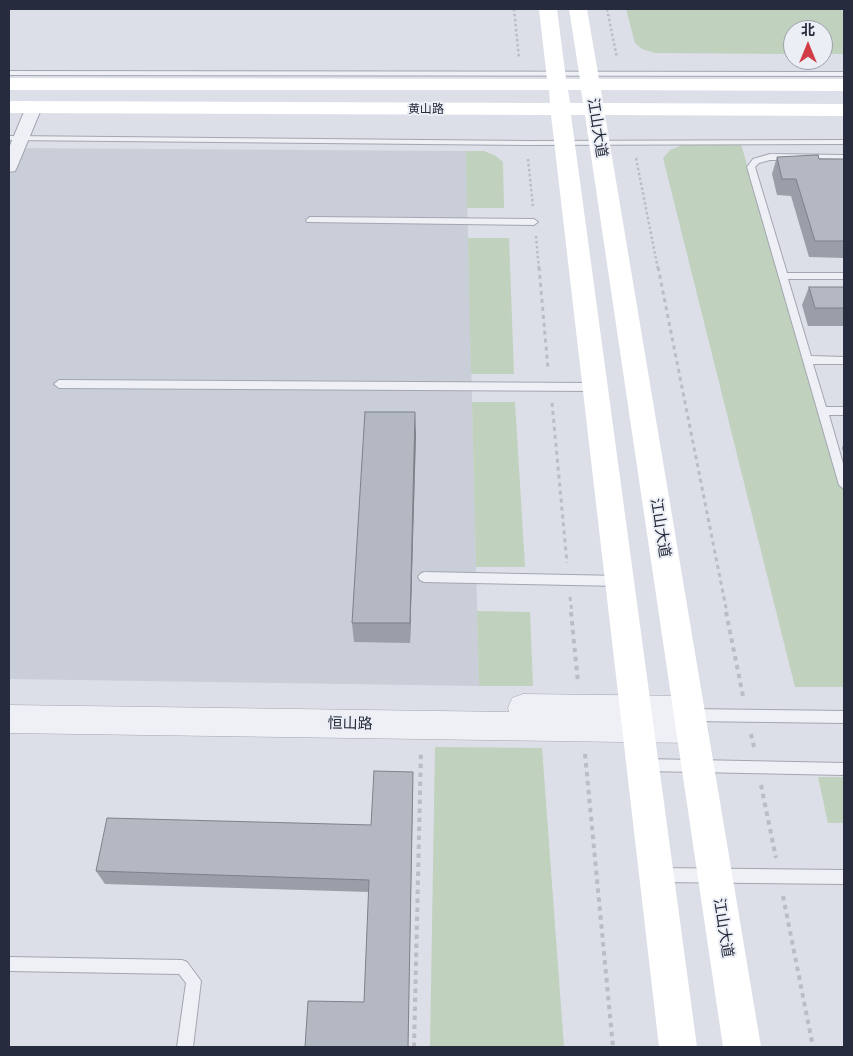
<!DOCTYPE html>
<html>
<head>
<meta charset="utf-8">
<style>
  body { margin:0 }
  #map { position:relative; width:853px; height:1056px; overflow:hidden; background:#dcdfe7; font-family:Figtree,"Noto Sans SC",sans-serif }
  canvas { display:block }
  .frame { position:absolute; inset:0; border:10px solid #262c3d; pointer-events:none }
  .north { position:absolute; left:783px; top:20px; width:50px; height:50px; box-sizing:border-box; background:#ebeef4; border:1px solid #9ca0ab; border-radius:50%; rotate:0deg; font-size:14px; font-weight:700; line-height:20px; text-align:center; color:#262c3d }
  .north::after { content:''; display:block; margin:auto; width:18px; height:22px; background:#d03d47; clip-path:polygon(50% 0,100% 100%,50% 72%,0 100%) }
</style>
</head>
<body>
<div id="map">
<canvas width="853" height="1056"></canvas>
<div class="frame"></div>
<div class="north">北</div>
</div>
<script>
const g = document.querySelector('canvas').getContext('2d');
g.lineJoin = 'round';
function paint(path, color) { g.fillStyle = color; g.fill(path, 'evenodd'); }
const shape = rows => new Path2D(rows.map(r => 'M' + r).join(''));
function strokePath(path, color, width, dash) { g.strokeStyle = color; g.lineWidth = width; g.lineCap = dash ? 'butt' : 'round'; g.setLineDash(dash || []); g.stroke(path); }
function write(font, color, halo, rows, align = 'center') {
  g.font = font + ' Figtree,"Noto Sans SC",sans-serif'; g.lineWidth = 4; g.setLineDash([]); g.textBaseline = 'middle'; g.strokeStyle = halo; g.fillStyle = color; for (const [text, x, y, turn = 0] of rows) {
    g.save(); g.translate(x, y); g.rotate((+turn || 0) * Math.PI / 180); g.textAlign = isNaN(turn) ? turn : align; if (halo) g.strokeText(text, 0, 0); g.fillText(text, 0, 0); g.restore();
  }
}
const built = shape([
  [9,148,466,151,479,686,9,679]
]);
const green = shape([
  [626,9,841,9,844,15,844,54,823,54,823,30,793,30,793,54,655,53,642,49,635,43],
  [740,141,844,488,844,687,795,687,663,158,670,150,690,142],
  [466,151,484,151,496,156,503,162,504,208,467,208],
  [468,238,509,238,514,374,471,374],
  [472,402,515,402,525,567,476,567],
  [477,611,530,612,533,686,479,686],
  [435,747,542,748,564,1047,430,1047],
  [818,777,844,777,844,823,828,823]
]);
const pathFar2 = shape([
  [514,9,519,58],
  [607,9,617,58],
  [636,158,658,269],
  [528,159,533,207],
  [536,236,539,269]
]);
const pathFar1 = shape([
  [539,267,548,369],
  [658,267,727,613],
  [552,403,567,563],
  [570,597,572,613]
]);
const path = shape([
  [571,612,578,683],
  [726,612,743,696],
  [751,734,754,747],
  [585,754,613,1047],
  [761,785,776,858],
  [783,896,813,1047],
  [414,1047,421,751]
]);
const service = shape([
  [9,71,844,72,844,76,9,75,9,71],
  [9,136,527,141,844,140,844,144,527,145,9,140,9,136],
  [770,154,844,155,844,160,770,160,759,163,755,167,787,273,844,273,844,279,788,279,811,356,844,357,844,364,813,364,826,407,844,407,844,415,829,415,844,467,844,489,839,485,747,167,753,159,770,154],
  [310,217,534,219,538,222,534,225,307,222,306,220,310,217],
  [59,380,595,383,600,387,595,391,59,388,54,384,59,380],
  [424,572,620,576,624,578,626,581,624,584,620,586,424,582,420,580,418,577,420,574,424,572],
  [691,709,844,711,844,723,691,721,687,719,685,715,687,711,691,709],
  [645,759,844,763,844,775,645,771,640,769,638,765,640,761,645,759],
  [658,868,844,870,844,884,658,882,653,880,651,875,653,870,658,868],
  [9,957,182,960,187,962,201,981,193,1047,177,1047,186,983,179,974,9,971,9,957]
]);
const minor = shape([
  [34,102,42,107,17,167,15,171,9,172,9,148,26,107,34,102]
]);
const tertiary = shape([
  [523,694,689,696,700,700,704,710,701,718,708,729,703,739,692,743,9,733,9,705,509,712,508,708,512,698,523,694]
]);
const secondary = shape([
  [539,9,557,9,566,79,580,79,569,9,587,9,599,79,844,79,844,91,601,90,603,103,844,104,844,116,605,115,761,1047,723,1047,585,115,571,115,697,1047,659,1047,551,115,9,113,9,101,550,103,549,90,9,90,9,78,547,79,539,9],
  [568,90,581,90,583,103,570,103,568,90]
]);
const wall = shape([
  [777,157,844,159,844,258,809,257,791,196,777,195,772,174],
  [809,287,844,287,844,326,808,326,802,305],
  [416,434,410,643,354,642,352,623],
  [844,443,844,455,842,448],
  [413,787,408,1047,305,1047,364,1002,369,892,105,884,96,871,371,825]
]);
const shadedWall = shape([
  [415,412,416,434,410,643,410,623]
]);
const building = shape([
  [818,155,819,159,844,159,844,241,815,241,796,179,782,179,777,157,818,155],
  [809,287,844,287,844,308,815,308,809,287],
  [365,412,415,412,410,623,352,623,365,412],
  [374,771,413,772,408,1047,305,1047,308,1001,364,1002,369,880,96,871,107,818,371,825,374,771]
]);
const farStreetnames = [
  ["黄山路",426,109]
];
const streetNames = [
  ["江山大道",597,128,81],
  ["江山大道",660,528,81],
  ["恒山路",350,724,1],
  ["江山大道",723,928,81]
];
paint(built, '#caced9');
paint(green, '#c0d1bd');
strokePath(service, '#a2a6b1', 2);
strokePath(minor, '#a2a6b1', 2);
strokePath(tertiary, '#a2a6b1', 1);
strokePath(pathFar2, '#bbbdc5', 2.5, [2.5, 2.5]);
strokePath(pathFar1, '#bbbdc5', 3, [4, 4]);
strokePath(path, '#bbbdc5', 4, [4.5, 4.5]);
paint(service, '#eff0f5');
paint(minor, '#eff0f5');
paint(tertiary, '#eff0f5');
paint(secondary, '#fff');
paint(wall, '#9a9ea8');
paint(shadedWall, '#7d8188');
paint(building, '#b3b8c3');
strokePath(building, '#7d8188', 1);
write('12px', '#262c3d', '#ebeef4', farStreetnames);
write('15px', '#262c3d', '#ebeef4', streetNames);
</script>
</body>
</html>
